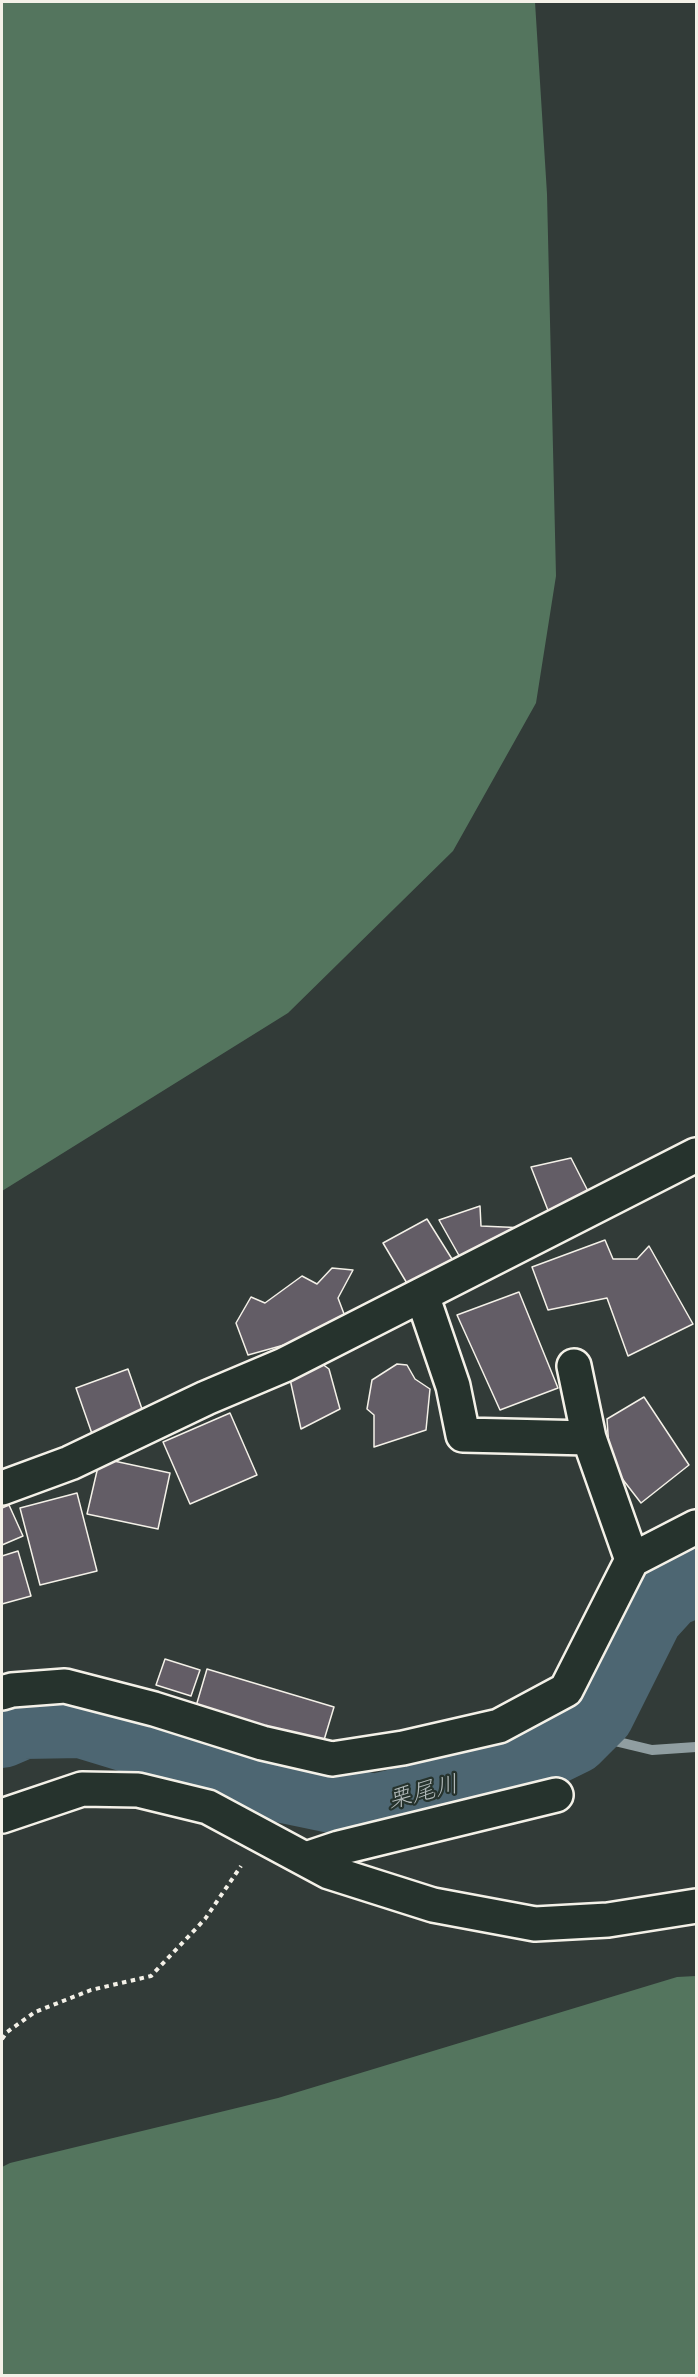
<!DOCTYPE html>
<html>
<head>
<meta charset="utf-8">
<style>
  body { margin:0 }
  #map { position:relative; width:698px; height:2377px; overflow:hidden; background:#323b38; font-family:Dekko,sans-serif }
  canvas { display:block }
  .frame { position:absolute; inset:0; border:3px solid #f4f1e8; pointer-events:none }
</style>
</head>
<body>
<div id="map">
<canvas width="698" height="2377"></canvas>
<div class="frame"></div>
</div>
<script>
const g = document.querySelector('canvas').getContext('2d');
g.lineJoin = 'round';
function paint(path, color) { g.fillStyle = color; g.fill(path, 'evenodd'); }
const shape = rows => new Path2D(rows.map(r => 'M' + r).join(''));
function strokePath(path, color, width, dash) { g.strokeStyle = color; g.lineWidth = width; g.lineCap = dash ? 'butt' : 'round'; g.setLineDash(dash || []); g.stroke(path); }
function write(font, color, halo, rows, align = 'center') {
  g.font = font + ' Dekko,"Klee One",sans-serif'; g.lineWidth = 4.5; g.setLineDash([]); g.textBaseline = 'middle'; g.strokeStyle = halo; g.fillStyle = color; for (const [text, x, y, turn = 0] of rows) {
    g.save(); g.translate(x, y); g.rotate((+turn || 0) * Math.PI / 180); g.textAlign = isNaN(turn) ? turn : align; if (halo) g.strokeText(text, 0, 0); g.fillText(text, 0, 0); g.restore();
  }
}
const green = shape([
  [2,2,535,2,547,194,556,576,536,703,453,851,288,1013,2,1191],
  [696,1976,696,2375,2,2375,2,2167,10,2163,278,2098,677,1977]
]);
const stream = shape([
  [602,1738,652,1750,696,1747]
]);
const river = shape([
  [2,1734,23,1725,81,1724,209,1763,269,1786,375,1808,477,1783,516,1769,575,1740,600,1715,649,1617,670,1594,696,1583]
]);
const building = shape([
  [571,1158,592,1199,551,1218,531,1167,571,1158],
  [480,1206,481,1226,526,1228,461,1259,439,1220,480,1206],
  [427,1219,462,1275,411,1290,383,1243,427,1219],
  [605,1240,613,1259,637,1259,649,1246,693,1324,628,1356,607,1298,548,1310,532,1267,605,1240],
  [332,1268,353,1270,338,1298,349,1327,248,1355,236,1323,251,1297,265,1303,302,1276,317,1284,332,1268],
  [519,1292,558,1388,500,1410,457,1315,519,1292],
  [314,1358,329,1369,340,1409,301,1429,290,1379,314,1358],
  [397,1364,407,1365,415,1379,430,1389,426,1430,374,1447,374,1415,367,1409,372,1380,397,1364],
  [128,1369,149,1429,97,1448,76,1388,128,1369],
  [644,1397,689,1465,641,1503,610,1463,607,1419,644,1397],
  [230,1413,257,1475,190,1504,163,1442,230,1413],
  [100,1458,170,1473,158,1529,87,1514,100,1458],
  [77,1493,97,1571,40,1585,20,1508,77,1493],
  [9,1505,23,1536,2,1545,2,1508,9,1505],
  [18,1551,31,1596,2,1604,2,1556,18,1551],
  [165,1659,200,1670,191,1696,156,1685,165,1659],
  [207,1669,334,1707,321,1750,194,1713,207,1669]
]);
const path = shape([
  [2,2039,7,2032,35,2012,91,1990,151,1976,205,1919,241,1866]
]);
const street = shape([
  [422,1295,453,1386,463,1435,589,1438],
  [574,1366,589,1438,632,1560],
  [2,1488,70,1463,206,1398,284,1365,696,1155],
  [2,1693,12,1690,65,1686,154,1709,262,1743,332,1759,403,1748,499,1726,566,1690,632,1560,696,1527],
  [2,1816,82,1789,138,1790,208,1807,329,1872,433,1905,535,1924,608,1920,696,1906],
  [306,1859,339,1848,556,1795]
]);
const waterNames = [
  ["栗尾川",424,1796,-14]
];
paint(green, '#54755e');
strokePath(stream, '#909ea1', 10);
strokePath(river, '#4d6672', 68);
paint(building, '#635d66');
strokePath(building, '#f4f1e8', 1.5);
strokePath(street, '#f4f1e8', 38);
strokePath(path, '#f4f1e8', 4, [4.5, 4.5]);
strokePath(street, '#26332d', 33);
write('italic 24px', '#b1b9b9', '#26332d', waterNames);
</script>
</body>
</html>
